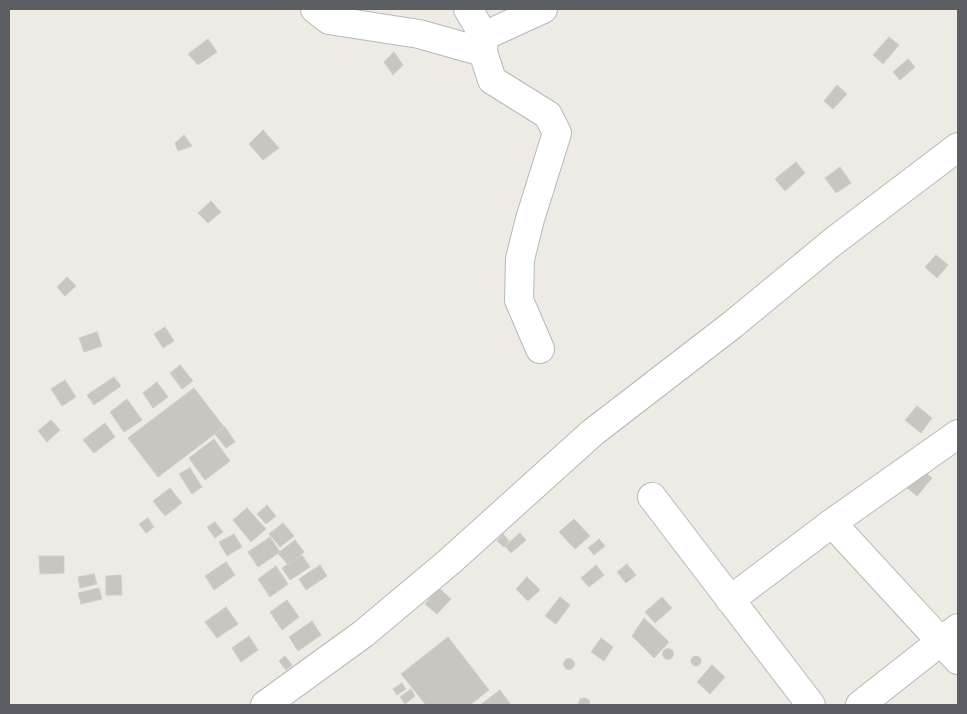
<!DOCTYPE html>
<html>
<head>
<meta charset="utf-8">
<style>
  body { margin:0 }
  #map { position:relative; width:967px; height:714px; overflow:hidden; background:#edebe3; font-family:"IBM Plex Sans",sans-serif }
  canvas { display:block }
  .frame { position:absolute; inset:0; border:10px solid #5b5e62; pointer-events:none }
</style>
</head>
<body>
<div id="map">
<canvas width="967" height="714"></canvas>
<div class="frame"></div>
</div>
<script>
const g = document.querySelector('canvas').getContext('2d');
g.lineJoin = 'round';
function paint(path, color) { g.fillStyle = color; g.fill(path, 'evenodd'); }
const shape = rows => new Path2D(rows.map(r => 'M' + r).join(''));
function strokePath(path, color, width, dash) { g.strokeStyle = color; g.lineWidth = width; g.lineCap = dash ? 'butt' : 'round'; g.setLineDash(dash || []); g.stroke(path); }
const building = shape([
  [889,37,899,45,883,64,873,55,889,37],
  [208,39,217,52,198,65,188,54,208,39],
  [394,52,403,65,393,75,384,62,394,52],
  [908,59,915,67,900,80,893,72,908,59],
  [837,85,847,94,833,109,824,101,837,85],
  [263,130,279,148,263,160,249,144,263,130],
  [184,135,192,146,178,151,175,143,184,135],
  [796,162,805,173,785,191,775,179,796,162],
  [840,167,851,183,836,193,825,178,840,167],
  [211,201,221,212,208,223,198,213,211,201],
  [936,255,948,265,937,278,925,267,936,255],
  [67,277,76,286,65,296,57,287,67,277],
  [165,327,174,341,163,348,154,334,165,327],
  [97,332,102,346,84,352,79,338,97,332],
  [180,365,193,381,182,389,170,373,180,365],
  [114,377,121,386,94,405,87,395,114,377],
  [65,380,76,397,62,406,51,389,65,380],
  [157,382,168,397,153,408,143,393,157,382],
  [194,388,224,427,158,477,128,438,194,388],
  [127,399,142,420,124,432,110,412,127,399],
  [917,406,932,418,921,433,905,420,917,406],
  [51,420,60,430,47,442,38,431,51,420],
  [105,423,115,437,94,453,83,440,105,423],
  [225,427,235,442,226,448,215,434,225,427],
  [214,439,230,461,205,480,189,458,214,439],
  [190,468,202,487,192,494,179,474,190,468],
  [921,469,932,478,917,496,906,487,921,469],
  [170,488,182,503,165,516,153,501,170,488],
  [267,505,276,516,266,524,257,514,267,505],
  [247,508,266,529,251,542,233,520,247,508],
  [148,518,154,527,146,533,139,524,148,518],
  [574,519,590,536,575,549,559,532,574,519],
  [215,522,223,532,215,538,207,527,215,522],
  [283,523,294,536,280,547,269,534,283,523],
  [520,533,526,540,511,553,505,546,520,533],
  [234,534,242,547,227,556,219,542,234,534],
  [503,534,509,541,504,547,497,541,503,534],
  [270,537,280,552,258,567,248,552,270,537],
  [599,539,605,546,594,555,588,548,599,539],
  [295,540,304,552,288,565,278,553,295,540],
  [302,555,310,567,290,580,282,568,302,555],
  [39,556,64,556,64,573,40,574,39,556],
  [226,562,235,575,214,590,205,576,226,562],
  [627,564,636,575,626,583,617,572,627,564],
  [320,565,327,576,306,590,299,579,320,565],
  [596,565,604,575,589,587,581,578,596,565],
  [276,566,288,584,270,597,258,579,276,566],
  [94,574,97,584,80,588,78,577,94,574],
  [121,575,122,595,106,595,106,576,121,575],
  [527,577,540,590,528,601,516,589,527,577],
  [99,588,102,599,81,604,78,593,99,588],
  [439,588,451,599,437,614,425,604,439,588],
  [560,597,570,605,556,624,545,616,560,597],
  [662,597,672,608,655,623,645,612,662,597],
  [287,600,299,617,282,630,270,612,287,600],
  [226,607,238,624,217,638,205,622,226,607],
  [644,618,669,642,654,658,632,636,644,618],
  [312,621,321,635,298,651,289,637,312,621],
  [249,636,258,650,241,662,232,648,249,636],
  [448,637,489,690,470,705,426,705,401,674,448,637],
  [601,638,613,647,604,661,591,652,601,638],
  '662.5 654a5.5 5.5 0 1 1 11 0a5.5 5.5 0 1 1-11 0Z',
  '691 661a5 5 0 1 1 10 0a5 5 0 1 1-10 0Z',
  [285,656,292,665,286,670,279,661,285,656],
  '563.5 664a5.5 5.5 0 1 1 11 0a5.5 5.5 0 1 1-11 0Z',
  [712,665,725,677,710,694,697,682,712,665],
  [402,683,406,689,397,695,393,689,402,683],
  [411,689,415,696,405,704,400,697,411,689],
  [500,690,511,705,480,705,500,690],
  [585,698,589,700,590,705,578,705,580,699,585,698]
]);
const street = shape([
  [315,9,329,20,419,34,483,52],
  [468,9,484,36],
  [540,349,519,300,520,259,530,219,557,133,548,115,492,80,483,52,484,36,543,9],
  [652,497,811,705],
  [832,523,958,660],
  [730,600,832,523,958,434],
  [265,705,363,634,449,562,592,433,732,325,834,241,958,147],
  [860,705,958,628]
]);
paint(building, '#c8c6c0');
strokePath(building, '#d1cdc2', 1);
strokePath(street, '#b5b8bc', 30);
strokePath(street, '#fff', 28);
</script>
</body>
</html>
